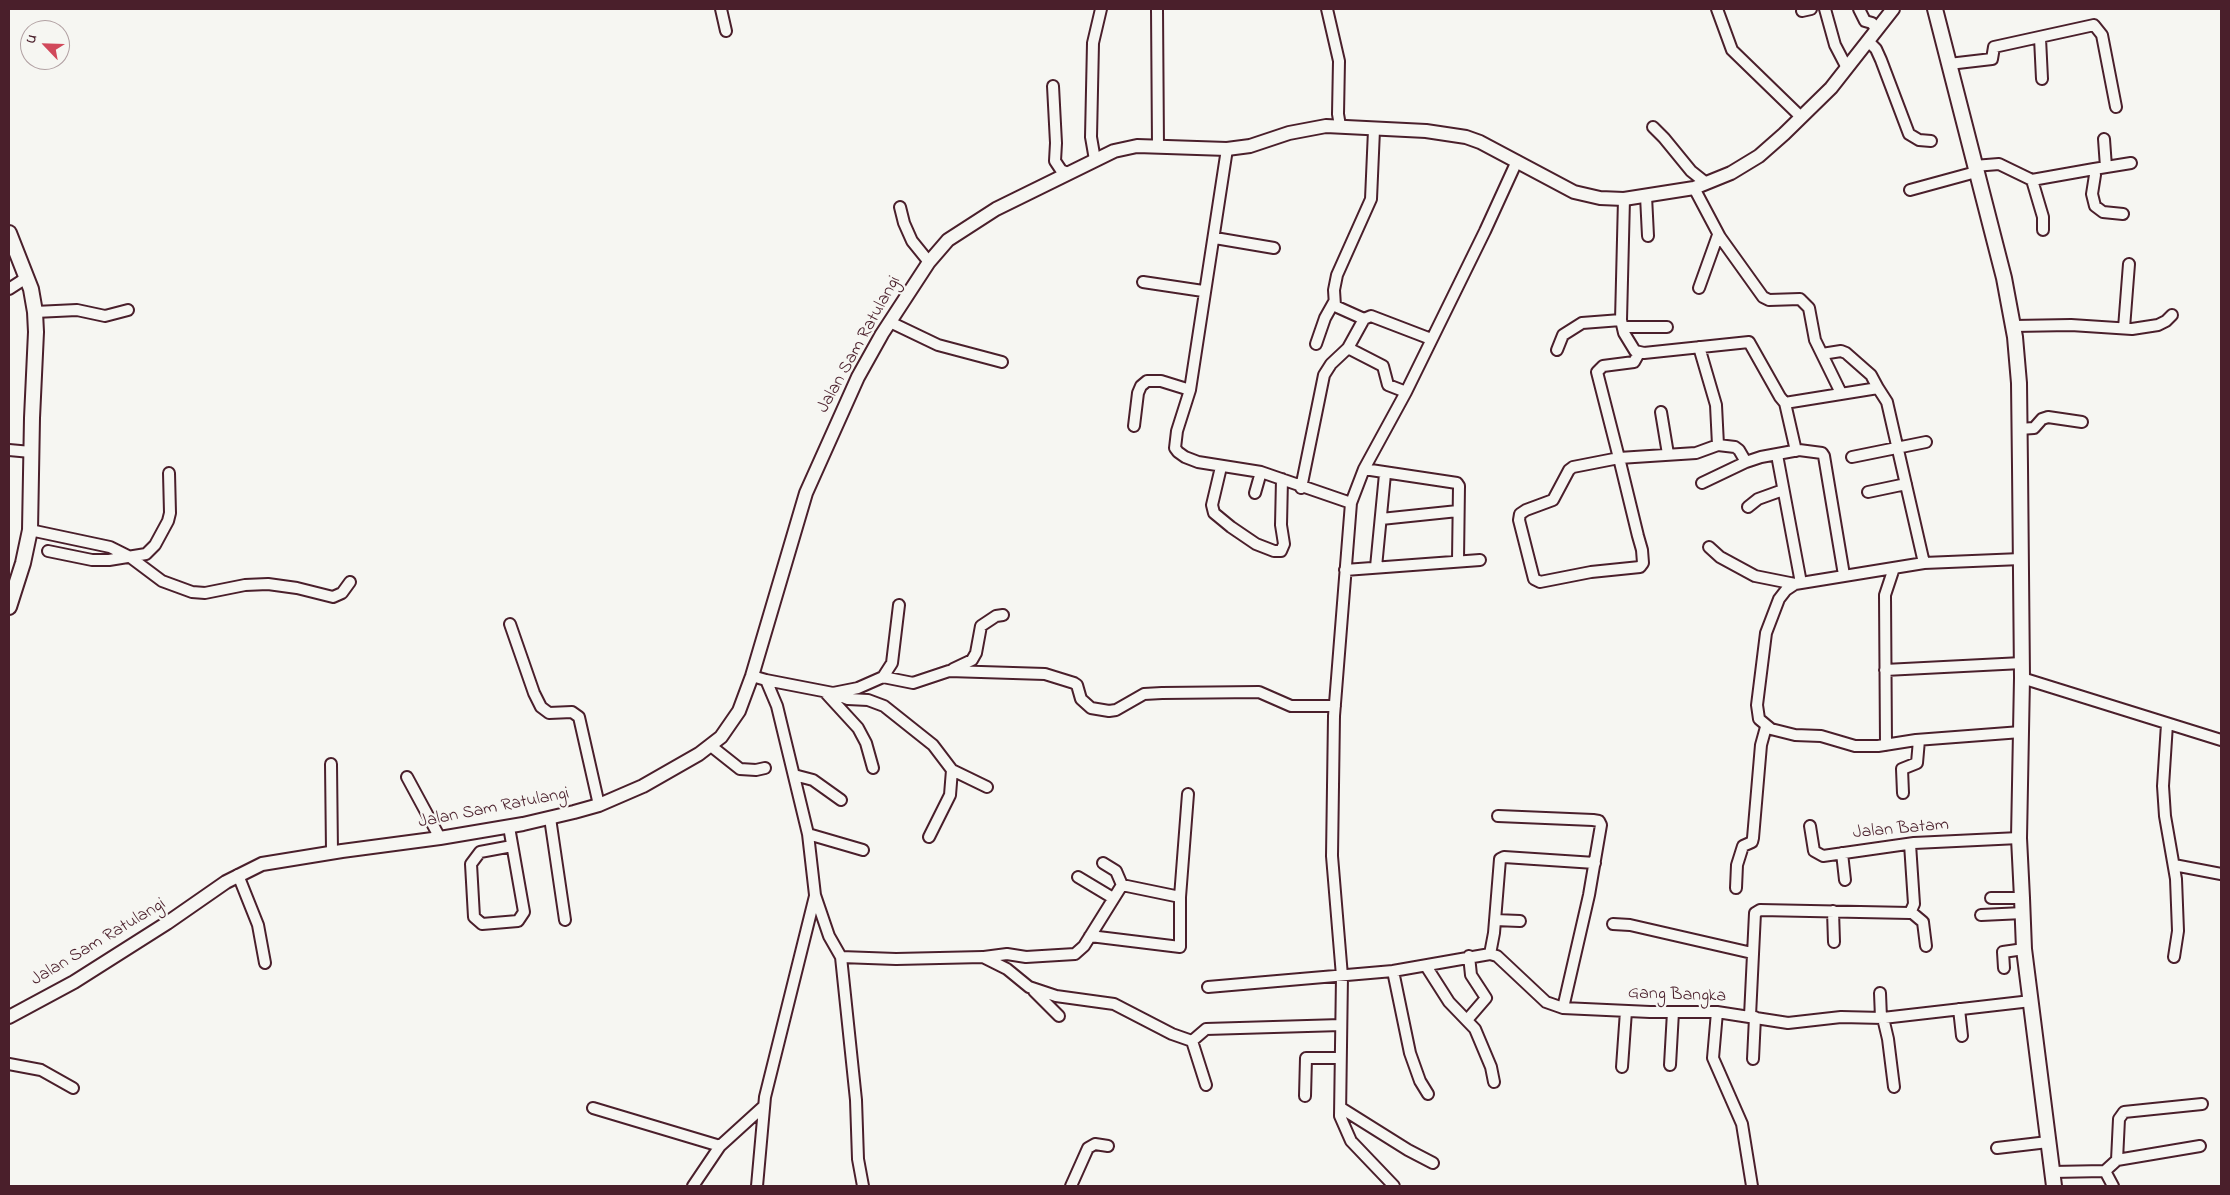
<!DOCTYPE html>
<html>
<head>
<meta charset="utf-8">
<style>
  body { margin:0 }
  #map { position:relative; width:2230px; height:1195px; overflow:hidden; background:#f6f6f2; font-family:"Indie Flower",sans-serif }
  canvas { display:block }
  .frame { position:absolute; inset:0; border:10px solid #4a1f2b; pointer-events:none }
  .north { position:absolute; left:20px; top:20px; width:50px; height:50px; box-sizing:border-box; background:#f6f6f2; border:1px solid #b1a0a2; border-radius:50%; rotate:294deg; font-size:14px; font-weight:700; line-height:20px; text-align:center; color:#4a1f2b }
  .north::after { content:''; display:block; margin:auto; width:18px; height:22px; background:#d1495b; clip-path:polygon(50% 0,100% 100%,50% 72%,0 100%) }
</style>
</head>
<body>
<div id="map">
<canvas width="2230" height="1195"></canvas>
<div class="frame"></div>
<div class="north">U</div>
</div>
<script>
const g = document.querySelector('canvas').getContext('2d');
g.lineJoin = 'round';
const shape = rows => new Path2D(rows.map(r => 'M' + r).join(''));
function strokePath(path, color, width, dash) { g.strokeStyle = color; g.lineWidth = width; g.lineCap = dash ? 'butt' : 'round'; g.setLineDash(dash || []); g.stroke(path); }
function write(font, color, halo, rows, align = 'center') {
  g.font = font + ' "Indie Flower",sans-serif'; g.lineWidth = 4.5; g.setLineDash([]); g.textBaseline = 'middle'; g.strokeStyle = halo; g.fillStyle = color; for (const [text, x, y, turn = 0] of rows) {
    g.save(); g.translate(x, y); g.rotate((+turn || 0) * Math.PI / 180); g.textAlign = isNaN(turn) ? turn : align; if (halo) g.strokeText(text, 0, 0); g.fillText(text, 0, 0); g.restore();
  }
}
const minor = shape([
  [721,9,726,31],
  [1157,9,1158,147],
  [1327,9,1339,61,1338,114,1340,126],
  [1717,9,1732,50,1801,117],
  [1825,9,1835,45,1847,68],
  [1859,9,1865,21,1872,23,1876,29],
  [1802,11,1811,9],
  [2040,38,2042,79],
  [1868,41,1876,49,1881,60,1909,134,1919,140,1931,141],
  [1949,64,1992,59,1994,47,2094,25,2102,35,2116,107],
  [1053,86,1056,143,1055,161,1061,170,1068,173],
  [1653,127,1664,138,1691,171,1706,183],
  [2104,139,2106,167],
  [1227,149,1190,390,1177,431,1175,448,1178,452,1185,457,1198,462,1261,472,1351,503],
  [1095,160,1091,137,1093,43,1101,9],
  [1974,166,1999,164,2032,180,2094,169,2095,175,2092,194,2095,206,2103,212,2123,214],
  [2094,169,2131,163],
  [2032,180,2043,217,2043,230],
  [1694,188,1720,237,1763,297,1769,300,1800,299,1809,308,1815,340,1841,393],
  [1910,190,1976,172],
  [1646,196,1648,236],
  [1624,199,1621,320,1624,333,1635,351,1644,353,1749,342,1780,397,1785,403,1878,388,1887,402,1924,563],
  [900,207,904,223,912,241,929,262],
  [1215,238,1274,248],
  [1143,282,1203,291],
  [1699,288,1718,235],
  [9,289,26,278],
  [35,312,77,310,105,316,128,310],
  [1364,319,1335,306,1334,290,1337,275,1371,199,1374,130],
  [890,322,938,345,1002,362],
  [2014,326,2071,325,2132,329,2158,325,2166,321,2172,315],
  [1623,327,1667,327],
  [2124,328,2129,264],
  [1316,344,1325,318,1334,302],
  [1699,347,1716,405,1718,445],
  [1348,348,1383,366,1388,385,1406,392],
  [1557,350,1563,335,1582,323,1621,320],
  [1639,353,1634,362,1603,366,1597,372,1619,458,1638,536,1642,550,1643,563,1640,567,1591,572,1540,582,1534,579,1519,520,1520,514,1526,510,1553,500,1569,470,1573,467,1619,458,1696,453,1718,445,1735,447,1739,450,1746,462,1761,457,1799,450,1822,453,1824,456,1844,575],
  [1822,354,1841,351,1846,353,1871,375,1878,388],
  [1785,403,1796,451],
  [1661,412,1668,454],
  [1134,426,1138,393,1141,386,1147,381,1161,381,1190,390],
  [2019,429,2034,428,2042,419,2048,417,2082,422],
  [9,450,31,452],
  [1777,455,1801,583],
  [1852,457,1926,442],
  [1221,467,1212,505,1214,513,1231,527,1256,544,1274,551,1281,551,1284,544,1281,525,1282,479],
  [1364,469,1457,483,1459,486,1458,560],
  [1702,483,1746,462],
  [1301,488,1324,375,1331,364,1348,348,1364,319,1371,316,1431,339],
  [1868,492,1906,484],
  [1255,493,1261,472],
  [1748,507,1758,499,1783,490],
  [1381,519,1458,511],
  [30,530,110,547,130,557,162,581,192,592,205,593,245,585,268,584,297,588,333,597,342,593,350,582],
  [1709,547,1720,557,1755,576,1795,584],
  [48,551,92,560,109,560,146,554,155,545,168,521,170,513,169,473],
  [2021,559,1924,563,1795,584,1786,590,1779,599,1766,633,1757,705,1759,719,1771,729,1795,735,1821,736,1855,746,1878,746,1916,740,2021,732],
  [1376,567,1385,474],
  [1345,570,1480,560],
  [510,624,534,693,541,707,549,713,572,712,579,717,599,805],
  [953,669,972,660,976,653,981,626,996,616,1003,615],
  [1885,670,2022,663],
  [752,676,766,680,777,706,808,834,815,895,829,936,841,957,856,1100,858,1159,863,1186],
  [883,677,913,683,949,671,1045,674,1074,683,1077,685,1081,699,1091,708,1109,711,1116,710,1144,694,1162,693,1259,692,1291,706,1335,706],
  [2022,678,2221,740],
  [766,680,833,693,858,688,883,677,892,663,899,605],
  [825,692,858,728,866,743,873,768],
  [833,693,848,699,868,700,884,706,933,745,952,770,950,795,929,837],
  [2167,724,2163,786,2165,816,2176,879,2178,931,2174,957],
  [1886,745,1885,595,1894,568],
  [711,746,740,769,756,770,765,768],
  [331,764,332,852],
  [952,770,987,787],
  [794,775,813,780,841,800],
  [407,777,440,838],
  [1903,793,1902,769,1917,763,1919,740],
  [1498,816,1593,820,1599,821,1601,825,1589,895,1563,1008],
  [550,818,565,920],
  [1810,826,1814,851,1823,856,1914,843,2019,838],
  [509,827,524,912,518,921,482,924,474,917,471,864,480,852,512,846],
  [808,834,863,850],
  [1842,853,1845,880],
  [1103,863,1116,871,1122,885],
  [2174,865,2221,874],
  [238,875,258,925,265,963],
  [1078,877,1113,898],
  [1736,888,1737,865,1743,846,1752,842,1753,838,1761,745,1766,727],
  [1991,898,2022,898],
  [1833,911,1834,942],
  [1911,912,1923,922,1926,946],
  [1981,915,2023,913],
  [1495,920,1520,921],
  [1613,924,1630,925,1752,953],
  [1090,936,1180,947,1180,897,1188,794],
  [1490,954,1494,933,1500,859,1504,857,1595,863],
  [841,957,896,959,983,957,1007,969,1029,987,1056,996,1114,1004,1172,1034,1192,1041,1206,1029,1341,1025],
  [984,957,1007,954,1026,957,1075,954,1084,946,1122,885,1180,897],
  [1426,966,1449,1002,1475,1029,1491,1067,1494,1082],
  [2004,968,2003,952,2024,949],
  [1393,971,1410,1053,1420,1081,1428,1094],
  [1208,987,1393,971,1490,954,1497,956,1546,1002,1563,1008,1650,1012,1717,1012,1788,1023,1841,1017,1883,1018,2031,1001],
  [1034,991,1059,1016],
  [1880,993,1881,1018],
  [1959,1009,1962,1036],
  [1717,1012,1713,1058,1742,1124,1752,1186],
  [1750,1016,1755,913,1760,910,1910,913,1914,904,1910,844],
  [1883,1018,1888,1039,1894,1087],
  [1467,1020,1486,998,1471,975,1469,956],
  [1192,1041,1206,1085],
  [1753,1059,1755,1017],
  [9,1064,41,1070,73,1088],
  [1670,1065,1673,1012],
  [1622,1067,1626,1011],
  [1305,1096,1306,1058,1340,1058],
  [593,1108,720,1146,764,1106],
  [1341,1108,1408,1150,1433,1163],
  [1997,1148,2048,1142],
  [2117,1160,2200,1146],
  [2105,1171,2117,1160,2119,1119,2124,1112,2202,1104],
  [2052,1172,2105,1171,2113,1186],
  [693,1186,720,1146],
  [757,1186,765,1097,815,896],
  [1071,1186,1088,1148,1095,1144,1108,1146],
  [1394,1186,1351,1141,1340,1116,1342,976,1332,856,1334,716,1351,503,1364,469,1406,392,1485,231,1517,161]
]);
const tertiary = shape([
  [9,1017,74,982,167,923,226,882,262,864,342,851,440,838,523,824,574,812,599,805,643,786,699,754,721,737,739,711,752,676,806,493,858,377,882,334,929,262,948,240,996,209,1114,151,1137,146,1227,149,1250,146,1289,133,1326,126,1426,131,1466,137,1480,142,1574,192,1600,198,1624,199,1694,188,1731,173,1759,156,1784,134,1831,88,1893,9]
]);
const secondary = shape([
  [1935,9,2004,278,2015,337,2019,383,2020,467,2022,678,2019,838,2022,898,2024,949,2054,1186],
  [9,233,31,289,35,312,36,332,32,418,30,530,23,563,9,607]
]);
const streetNames = [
  ["Jalan Sam Ratulangi",860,345,-61],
  ["Jalan Sam Ratulangi",494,809,-11],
  ["Jalan Batam",1901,830,-5],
  ["Jalan Sam Ratulangi",99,943,-31],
  ["Gang Bangka",1677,996,2]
];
strokePath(minor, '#4a1f2b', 14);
strokePath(tertiary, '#4a1f2b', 16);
strokePath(secondary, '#4a1f2b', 18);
strokePath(minor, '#f6f6f2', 10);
strokePath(tertiary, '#f6f6f2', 12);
strokePath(secondary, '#f6f6f2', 14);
write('18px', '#4a1f2b', '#f6f6f2', streetNames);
</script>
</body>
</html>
